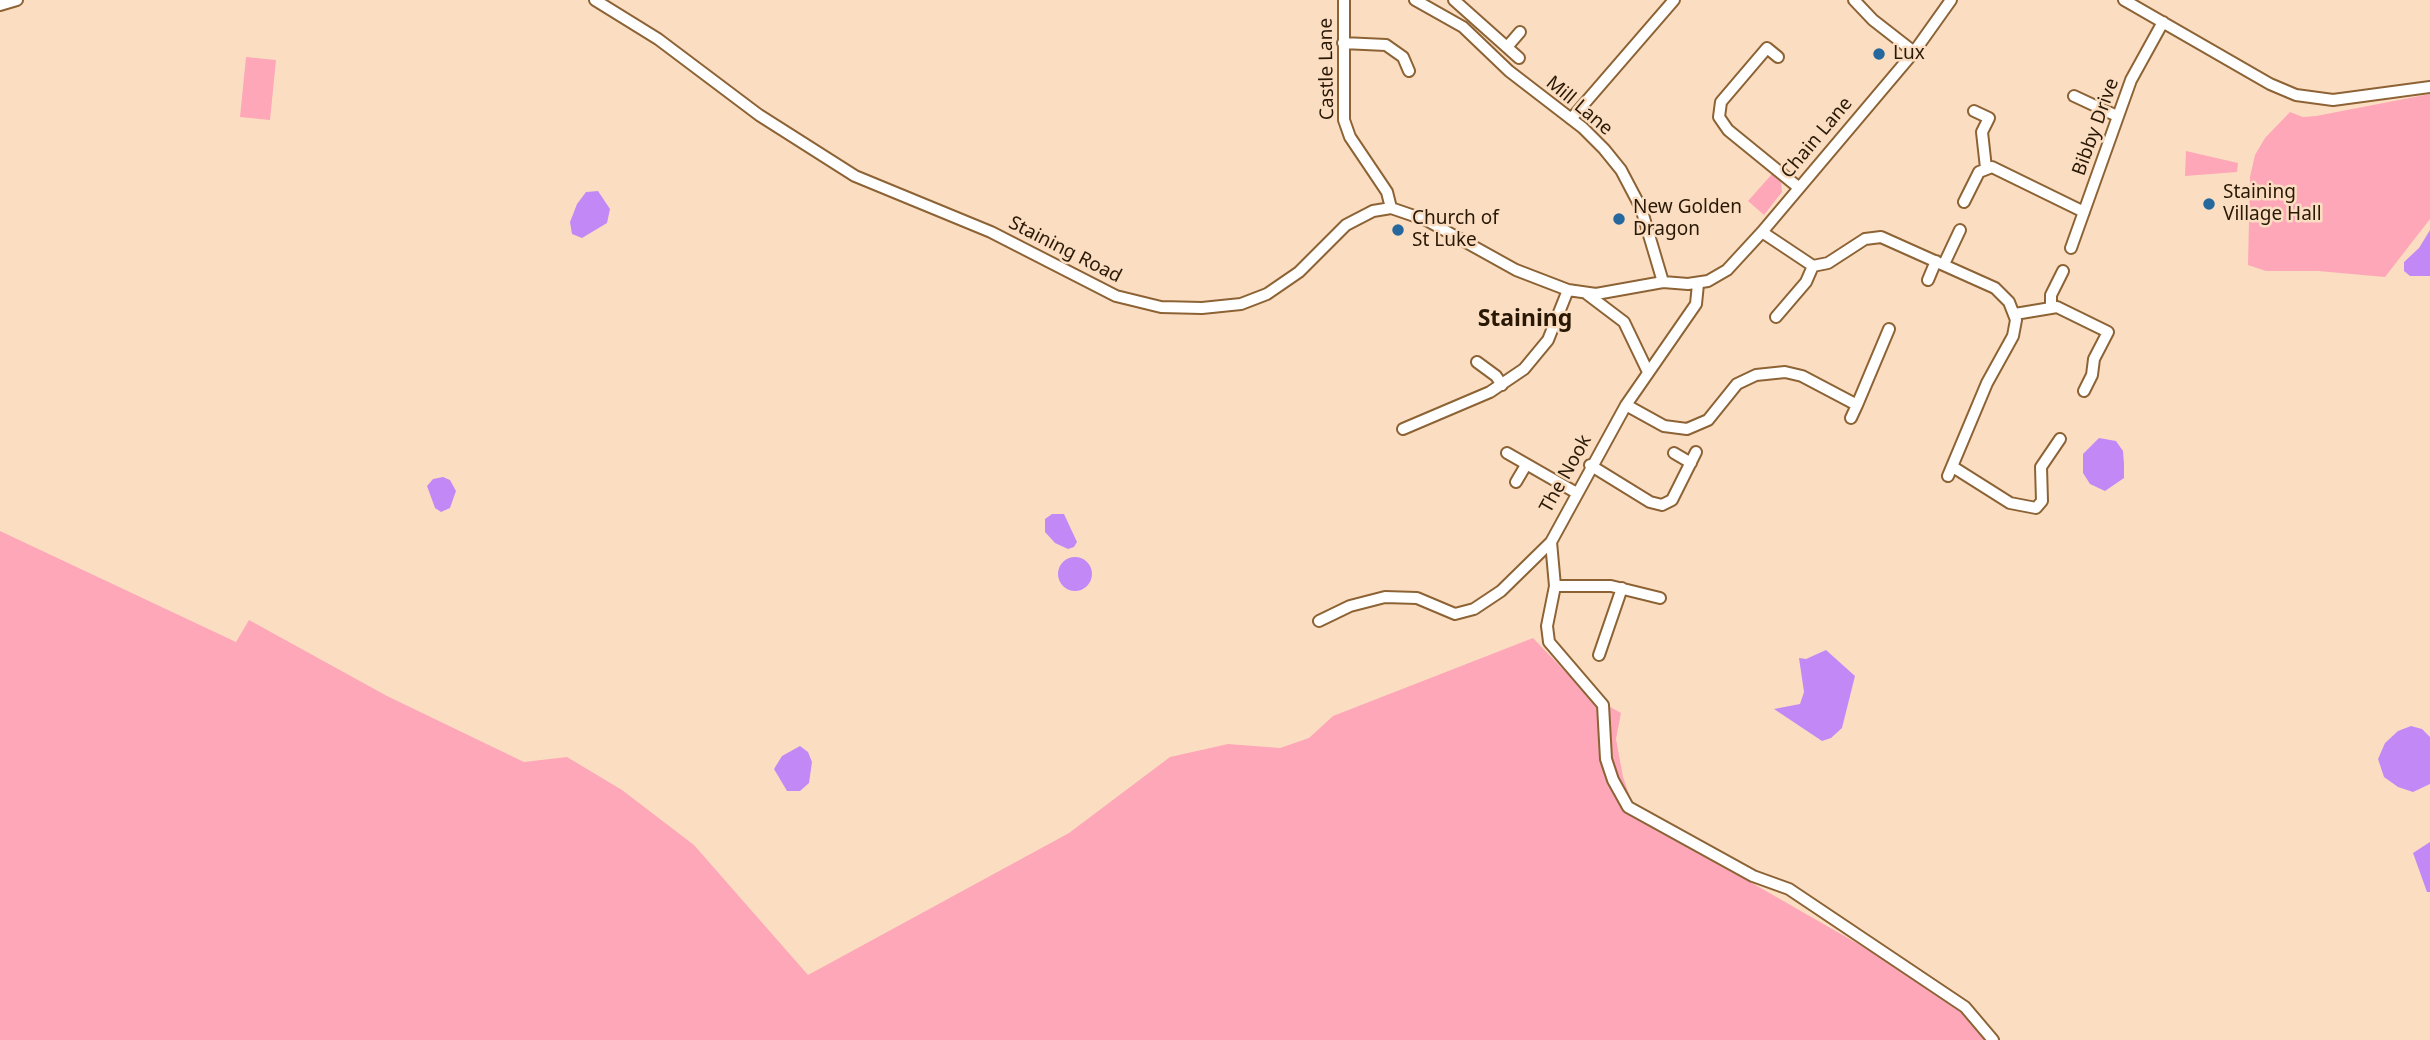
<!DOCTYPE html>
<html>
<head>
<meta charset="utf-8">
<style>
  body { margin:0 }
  canvas { display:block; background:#fbdec2 }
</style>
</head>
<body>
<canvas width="2430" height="1040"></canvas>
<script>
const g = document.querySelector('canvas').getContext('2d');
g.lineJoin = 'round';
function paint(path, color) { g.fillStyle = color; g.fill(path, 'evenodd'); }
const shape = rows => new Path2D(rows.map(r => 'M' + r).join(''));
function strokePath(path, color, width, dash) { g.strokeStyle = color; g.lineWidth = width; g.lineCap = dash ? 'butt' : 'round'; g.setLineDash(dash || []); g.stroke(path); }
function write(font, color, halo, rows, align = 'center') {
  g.font = font + ' "Noto Sans",sans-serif'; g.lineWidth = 5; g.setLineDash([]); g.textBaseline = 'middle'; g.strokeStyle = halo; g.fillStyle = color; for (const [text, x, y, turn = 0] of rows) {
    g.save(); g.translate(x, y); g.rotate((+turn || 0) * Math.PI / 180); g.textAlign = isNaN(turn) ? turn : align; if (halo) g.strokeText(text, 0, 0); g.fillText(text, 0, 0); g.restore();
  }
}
const green = shape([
  [246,57,276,60,270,120,240,117],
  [2430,94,2430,219,2385,277,2318,271,2266,271,2248,265,2250,177,2255,155,2265,138,2290,112,2303,117,2316,116],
  [2186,151,2238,163,2237,172,2185,176],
  [1772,174,1781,182,1782,192,1764,215,1748,201],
  [0,531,236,642,249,620,387,696,524,762,567,757,622,790,694,845,808,975,1069,833,1170,757,1228,744,1280,748,1309,738,1333,716,1533,638,1587,694,1621,713,1616,739,1623,777,1637,817,1874,953,1962,1013,1987,1040,0,1040]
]);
const water = shape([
  [598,191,610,209,607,223,582,238,572,234,570,222,577,204,586,192],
  [2430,230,2430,276,2410,276,2404,271,2404,262,2419,248],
  [2099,438,2116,441,2123,451,2124,464,2124,478,2105,491,2090,484,2083,473,2083,454],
  [443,477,450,480,456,491,450,508,441,512,435,508,427,486,433,479],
  [1052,514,1064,514,1077,542,1074,547,1068,549,1055,543,1045,532,1045,519],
  '1058 574a17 17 0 1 1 34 0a17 17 0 1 1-34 0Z',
  [1826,650,1855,676,1842,728,1831,738,1822,741,1774,709,1800,704,1804,692,1799,658,1806,659],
  [2411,726,2422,729,2430,737,2430,784,2413,792,2398,787,2384,777,2378,759,2385,743,2398,731],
  [800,746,808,752,812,762,809,783,800,791,787,791,774,769,782,756],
  [2430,842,2430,892,2427,892,2413,853]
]);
const minor = shape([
  [595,0,658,39,759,115,855,176,991,232,1116,296,1161,307,1202,308,1241,304,1267,294,1299,272,1346,225,1373,211,1391,208,1426,220,1516,270,1568,290,1596,294,1663,282,1688,284,1708,281,1727,270,1762,232,1914,52,1951,0],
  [1344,0,1344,120,1350,137,1387,192,1391,208],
  [1415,0,1463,27,1509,71,1583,128,1604,149,1621,170,1641,208,1663,282],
  [1454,0,1519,58],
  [1854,0,1873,20,1914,52],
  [2124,0,2270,84,2296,95,2333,100,2430,87],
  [0,5,17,0],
  [1343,43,1386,45,1403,57,1409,71],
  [1507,47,1520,32],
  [1778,57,1767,48,1721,102,1719,117,1728,130,1798,187],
  [2074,96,2117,116],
  [1974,111,1989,118,1982,132,1986,168],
  [1571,119,1674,0],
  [1964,202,1979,172,1992,167,2084,212],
  [1762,232,1813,266,1806,282,1776,317],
  [2071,248,2131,80,2163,22],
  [1944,264,1960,230],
  [1813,266,1828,263,1865,239,1881,237,1995,288,2009,302,2016,320,2013,336,1987,383,1948,476],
  [1928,280,1936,261],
  [1698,284,1696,304,1626,405,1551,542,1555,586,1547,626,1549,642,1603,705,1606,759,1613,780,1628,807,1753,876,1789,889,1965,1007,1993,1040],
  [1587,294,1624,322,1648,372],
  [2051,307,2051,295,2063,271],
  [2015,314,2057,307,2108,332,2094,359,2092,375,2084,391],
  [1477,362,1496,376,1502,385],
  [1626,405,1664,426,1687,429,1708,420,1737,384,1756,375,1785,372,1802,376,1857,405,1889,329],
  [1851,418,1857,405],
  [1403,429,1490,392,1524,369,1548,340,1568,290],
  [1507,453,1575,492],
  [1674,453,1691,463],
  [1590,465,1650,502,1662,505,1672,500,1696,452],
  [1953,467,2010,503,2036,508,2042,501,2041,467,2060,439],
  [1516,482,1526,465],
  [1555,586,1611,586,1660,598],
  [1319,621,1350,606,1385,597,1417,598,1455,614,1474,609,1501,591,1551,542],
  [1599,655,1622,588]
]);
const markers = [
  [1879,54,7,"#26689e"],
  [2209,204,7,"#26689e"],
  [1619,219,7,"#26689e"],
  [1398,230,7,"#26689e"]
];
const poiNames = [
  ["Lux",1893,54],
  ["Staining",2223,193],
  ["Village Hall",2223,215],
  ["New Golden",1633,208],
  ["Dragon",1633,230],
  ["Church of",1412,219],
  ["St Luke",1412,241]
];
const streetNames = [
  ["Castle Lane",1327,69,-91],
  ["Mill Lane",1579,106,40],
  ["Bibby Drive",2096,127,-70],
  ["Chain Lane",1817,138,-50],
  ["Staining Road",1065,250,27],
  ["The Nook",1566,474,-61]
];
const quarterNames = [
  ["Staining",1525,319]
];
paint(green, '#fda7b8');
paint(water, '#c289f6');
strokePath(minor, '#8d6335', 14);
strokePath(minor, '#fff', 10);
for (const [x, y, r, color] of markers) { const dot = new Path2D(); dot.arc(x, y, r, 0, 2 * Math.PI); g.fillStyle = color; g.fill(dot); strokePath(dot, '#fbdec2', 2.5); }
write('19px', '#291805', '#fbdec2', poiNames, 'left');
write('19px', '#291805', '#fbdec2', streetNames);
write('bold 23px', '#291805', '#fbdec2', quarterNames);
</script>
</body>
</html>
